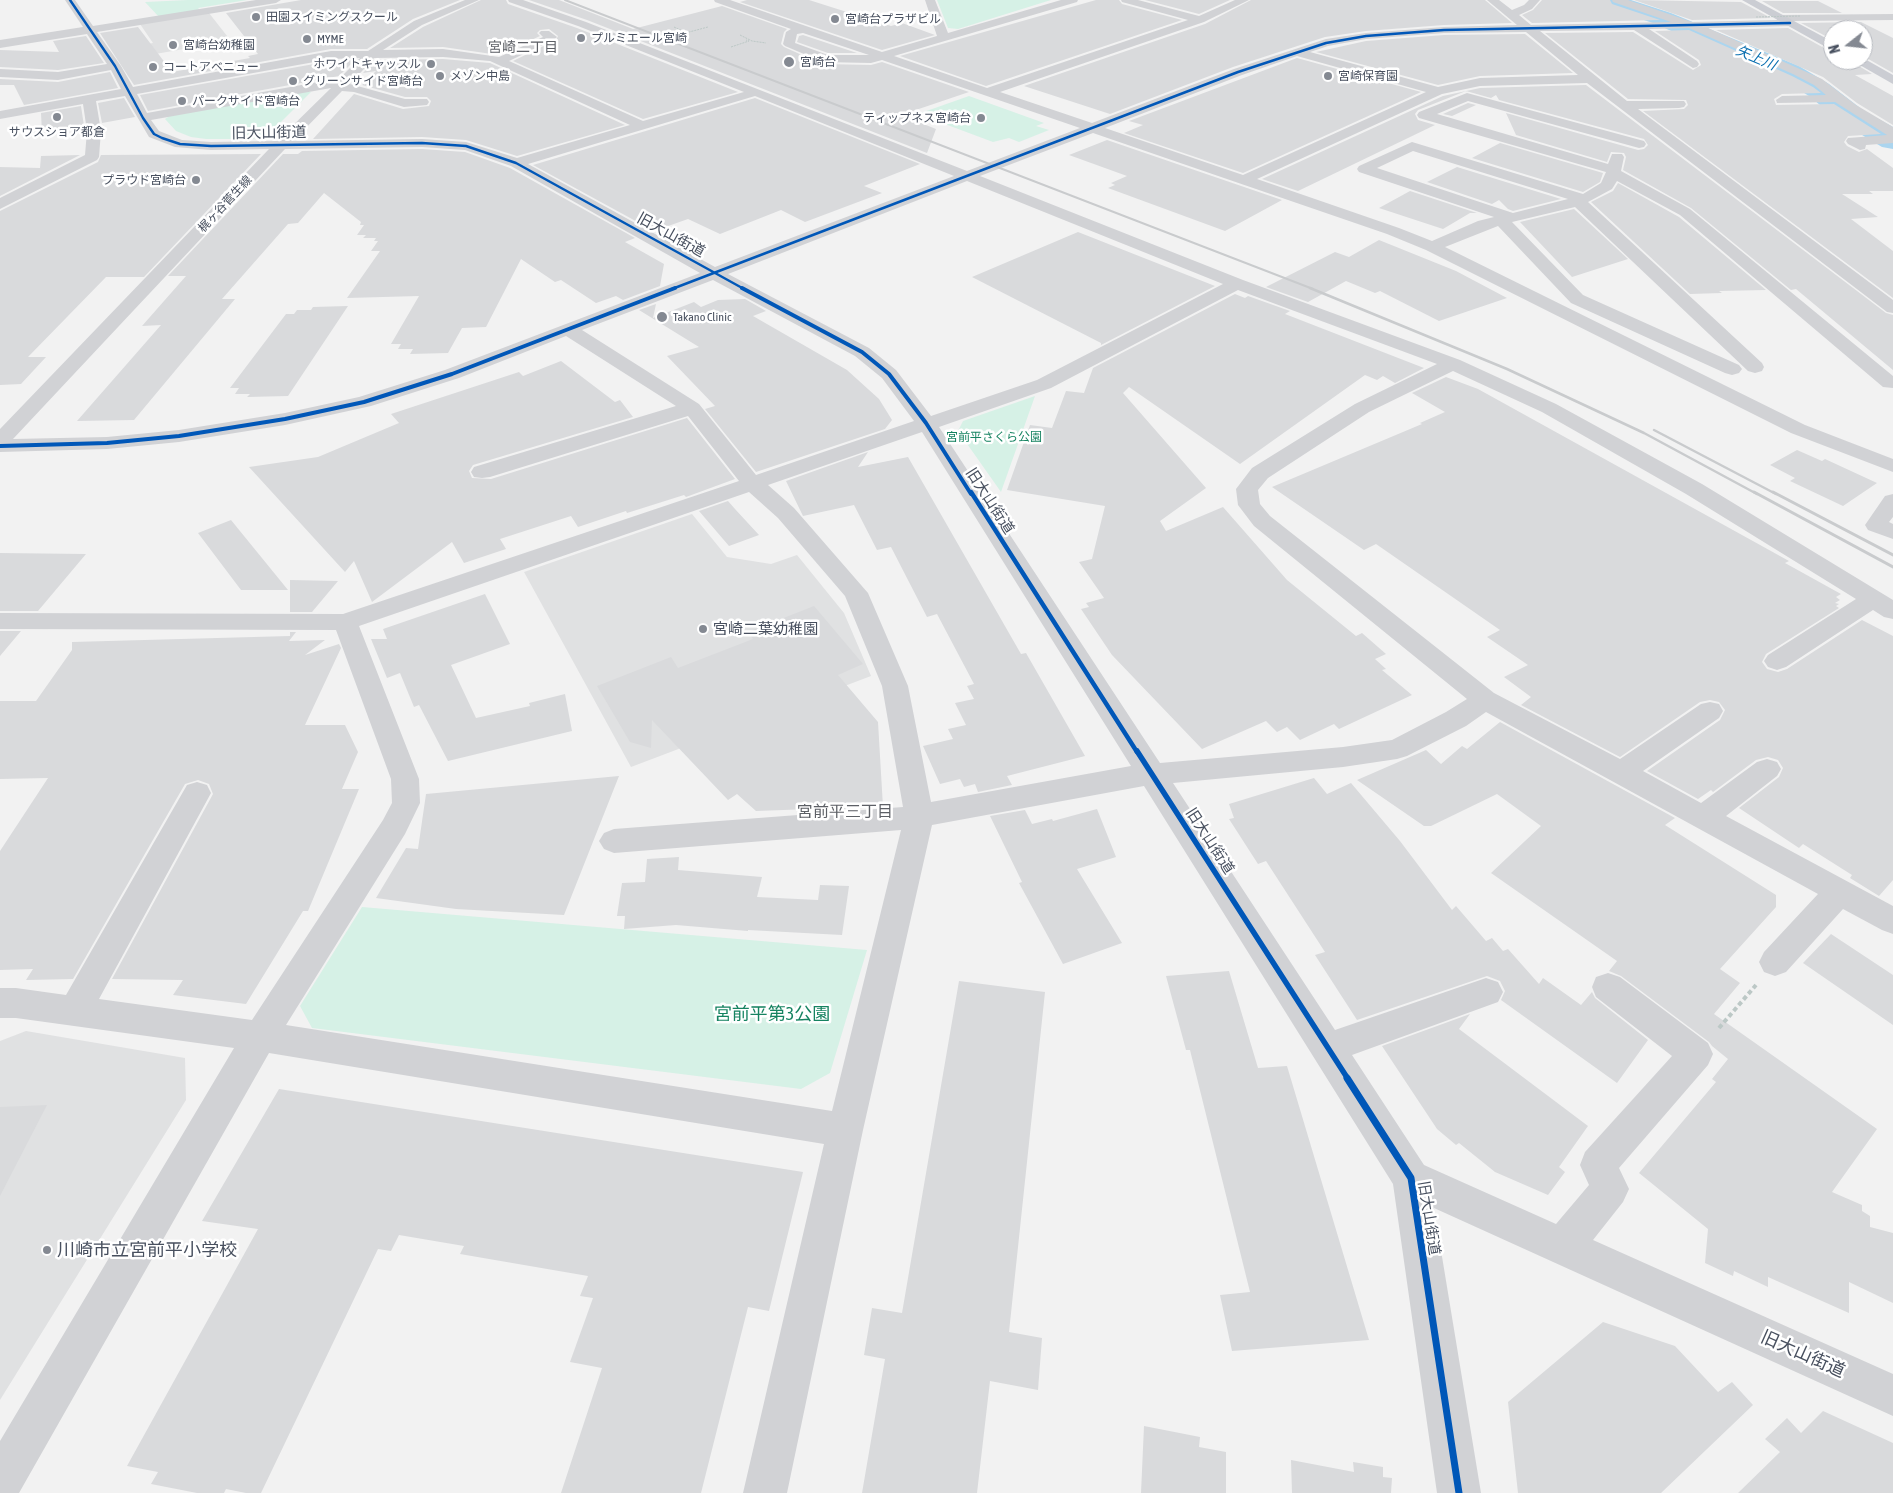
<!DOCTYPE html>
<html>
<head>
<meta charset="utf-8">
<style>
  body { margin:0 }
  #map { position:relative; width:1893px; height:1493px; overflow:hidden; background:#f2f2f2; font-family:"Asap Condensed",sans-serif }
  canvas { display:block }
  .north { position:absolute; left:1823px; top:20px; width:50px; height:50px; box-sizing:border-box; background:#fff; border:1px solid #b6b9bf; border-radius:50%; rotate:254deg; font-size:14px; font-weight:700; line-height:20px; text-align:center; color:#48505f }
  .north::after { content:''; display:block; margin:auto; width:18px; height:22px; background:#848992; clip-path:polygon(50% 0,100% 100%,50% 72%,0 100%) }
</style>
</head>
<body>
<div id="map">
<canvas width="1893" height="1493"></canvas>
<div class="north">N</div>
</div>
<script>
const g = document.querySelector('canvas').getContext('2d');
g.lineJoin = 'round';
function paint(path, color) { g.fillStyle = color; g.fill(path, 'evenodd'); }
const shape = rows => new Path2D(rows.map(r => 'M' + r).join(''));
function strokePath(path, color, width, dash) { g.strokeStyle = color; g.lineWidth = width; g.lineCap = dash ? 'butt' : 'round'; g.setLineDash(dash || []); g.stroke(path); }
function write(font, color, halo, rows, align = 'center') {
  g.font = font + ' "Asap Condensed","Noto Sans JP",sans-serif'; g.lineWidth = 5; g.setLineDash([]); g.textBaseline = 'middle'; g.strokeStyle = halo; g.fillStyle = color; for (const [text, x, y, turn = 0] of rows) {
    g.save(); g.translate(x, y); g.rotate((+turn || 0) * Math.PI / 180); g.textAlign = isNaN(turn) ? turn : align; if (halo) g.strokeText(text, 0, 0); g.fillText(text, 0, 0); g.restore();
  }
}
const education = shape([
  [209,13,231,41,126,59,119,49,153,43,140,24],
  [692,514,727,557,771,564,797,555,844,613,871,676,631,767,524,572],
  [26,1031,185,1058,186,1100,0,1400,0,1041]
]);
const green = shape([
  [188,0,247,0,198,8,200,10,159,17,145,2],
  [937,0,1051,0,958,29,948,28],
  [304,91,311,92,268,135,252,139,206,139,191,137,176,131,165,119,171,115],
  [969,96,1044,123,1036,126,1049,130,1019,142,1009,138,993,142,918,114],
  [1035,396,1001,492,958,431,963,421],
  [362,907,867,950,830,1073,801,1089,312,1028,300,1006]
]);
const river = shape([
  [1594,0,1631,0,1671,13,1799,66,1829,84,1864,111,1893,127,1893,149,1882,147,1842,123,1809,96,1779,78,1653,23,1597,5,1594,0]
]);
const building = shape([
  [301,0,460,0,413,19,367,49,331,49,134,85,100,33,138,27,172,72,250,58,248,56,258,54,226,13],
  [481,0,506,0,508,4,577,28,738,92,643,119,513,61,556,40,558,36,549,29,540,30,537,33,540,36,499,55,443,47,390,48,423,27],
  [529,0,559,0,633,29,722,6,787,29,784,32,781,44,784,47,822,64,871,65,882,62,969,92,901,115,936,129,927,153,587,20],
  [747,0,809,0,891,26,902,23,935,35,882,50,740,2],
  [1096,0,1119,0,1122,4,1182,20,986,86,900,56],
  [1145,0,1230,0,1199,14],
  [1251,0,1485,0,1512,23,1444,25,1366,31,1325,37,1233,67,1110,114,1024,86,1205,24],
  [1542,0,1610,0,1612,4,1660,20,1532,23,1522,15,1533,10],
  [1634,0,1741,2,1771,18,1692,20],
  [1762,1,1818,1,1842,13,1783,13],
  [1861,22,1893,38,1893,73,1863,56,1863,30,1833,30,1833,40,1801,23],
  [1788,28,1833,53,1833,60,1849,60,1872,74,1855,75,1893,96,1893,125,1857,103,1823,77,1716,30],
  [1689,30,1792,76,1813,87,1821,93,1782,94,1774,99,1776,105,1834,104,1881,134,1848,136,1844,142,1847,146,1859,152,1867,149,1893,168,1893,191,1869,191,1873,194,1842,194,1878,217,1851,219,1893,251,1893,298,1643,111,1684,109,1688,105,1686,100,1628,99,1545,33,1633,32,1693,70,1701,65,1699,60,1655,31],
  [1525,34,1573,73,1480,76,1438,85,1316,52,1366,41,1444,35],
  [803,35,857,53,828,53,797,42,799,36],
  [86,36,104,63,58,70,0,67,0,50,59,52,53,41],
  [1297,58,1421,92,1243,173,1124,133,1143,125,1129,121],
  [443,59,490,63,625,125,517,156,466,140,422,137,313,139,354,94,403,109,429,106,431,101,427,97,405,97,362,85,376,71,363,73,375,60],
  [355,60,339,76,148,111,140,95,331,61],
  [110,72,118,88,24,105,14,85,0,85,0,79,58,82],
  [1586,85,1886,313,1893,315,1893,370,1796,289,1791,290,1691,208,1623,170,1626,157,1624,153,1611,152,1607,162,1516,135,1506,113,1638,150,1644,149,1648,145,1644,139,1499,100,1496,95,1491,98,1466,91,1418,110,1415,114,1418,120,1435,125,1298,191,1262,179,1443,96,1480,88],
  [124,98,135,117,102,123,98,103],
  [755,98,920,164,864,186,882,193,805,222,781,210,720,234,688,219,654,231,533,165],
  [1468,103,1476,105,1452,116,1443,114],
  [81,106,84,126,42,133,41,113],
  [1107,140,1282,200,1225,231,1108,188,1115,185,1111,183,1127,176,1069,155],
  [1500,143,1603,173,1600,182,1583,192,1472,158],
  [422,149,465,152,510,168,635,238,625,242,664,264,660,286,623,300,616,296,596,303,561,280,555,282,521,259,486,327,462,328,448,353,410,354,413,349,398,349,401,344,391,344,419,296,347,298,380,251,371,251,378,241,374,241,376,238,363,238,366,235,357,235,364,225,360,225,361,222,324,193,298,223,288,224,222,299,235,299,134,420,77,421,161,325,142,326,186,276,168,276,283,154,298,154,302,151],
  [261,154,144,277,106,277,28,357,46,357,21,384,0,385,0,211,98,162,101,155],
  [80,155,0,196,0,167,40,168,41,156],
  [1457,167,1561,199,1513,211,1508,209,1499,200,1492,204,1427,182],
  [1618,183,1679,217,1766,290,1719,291,1722,293,1690,294,1591,202,1613,191],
  [1410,191,1477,213,1470,213,1443,229,1379,208],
  [1574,209,1628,259,1572,277,1520,222],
  [1078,232,1215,286,1101,345,1101,343,972,277],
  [1379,240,1456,271,1507,298,1439,321,1380,291,1375,293,1346,281,1308,302,1266,287,1335,252,1349,257],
  [1235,294,1245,298,1248,296,1290,311,1285,314,1424,368,1395,383,1383,376,1377,380,1365,375,1240,464,1129,387,1123,393,1206,488,1160,521,1166,531,1223,507,1287,580,1356,636,1362,633,1386,654,1375,659,1386,669,1382,670,1412,695,1339,729,1334,724,1300,740,1287,727,1277,732,1266,721,1202,749,1112,655,1081,609,1089,607,1086,603,1104,598,1079,562,1092,559,1105,506,1007,490,1030,425,1052,428,1066,391,1084,393,1093,368],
  [745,299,766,311,753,316,847,370,879,399,892,420,885,429,756,472,705,409,715,406,667,356,699,347,639,310,656,304,653,318,694,302,701,307,718,300],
  [348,306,288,396,247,397,250,394,235,394,239,388,230,388,286,314,294,314,297,310,311,310,313,307],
  [561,361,615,402,620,400,633,417,473,465,469,471,472,478,491,479,687,418,735,479,686,497,684,495,627,513,626,511,578,527,571,516,500,539,506,549,464,563,452,542,372,602,354,561,345,572,249,467,318,457,399,423,391,414,519,372,523,376],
  [1446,377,1478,389,1789,561,1785,563,1841,594,1836,597,1840,600,1835,603,1839,604,1836,606,1839,608,1766,654,1762,662,1767,669,1778,672,1787,669,1862,620,1893,636,1893,880,1879,896,1850,878,1852,875,1803,844,1799,848,1739,808,1779,777,1783,768,1778,760,1768,757,1756,760,1713,792,1711,790,1698,799,1647,771,1720,720,1725,710,1719,702,1710,700,1700,702,1620,757,1521,705,1531,697,1504,677,1528,665,1487,637,1500,630,1376,544,1364,550,1272,487,1422,424,1420,423,1445,412,1412,393],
  [1797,450,1822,461,1825,459,1877,483,1843,506,1790,481,1795,478,1770,465],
  [868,452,858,467,908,457,1021,654,1026,653,1085,756,1007,776,1012,785,978,792,975,784,964,787,960,779,940,784,923,746,953,739,948,729,966,725,955,703,974,699,967,686,974,684,937,614,927,617,891,547,877,550,854,505,803,516,786,481],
  [728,501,735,509,759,535,729,546,699,511],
  [231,520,288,590,241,590,198,533],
  [0,553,86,554,38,611,0,611],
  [290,580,338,581,312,612,290,612],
  [485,594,510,644,451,665,476,718,530,706,529,703,565,694,572,731,448,761,419,705,414,707,400,673,387,678,371,639,387,639,383,629],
  [814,606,863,664,838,675,878,722,883,807,838,810,838,808,756,811,737,794,728,800,652,720,651,748,630,742,597,686,671,657,678,668,753,639,748,632],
  [0,631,21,631,0,656],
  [290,632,296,632,289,641,325,640,305,655,339,644,341,648,305,725,345,725,358,752,342,789,359,789,308,911,303,911,246,1004,173,995,183,980,112,979,213,794,209,784,198,780,185,784,73,979,26,980,33,969,0,970,0,851,48,778,0,779,0,701,36,701,72,650,72,642,290,636],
  [1500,722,1675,818,1665,825,1776,895,1776,907,1720,969,1740,983,1714,1014,1877,1129,1832,1192,1862,1205,1862,1211,1870,1216,1870,1227,1893,1233,1893,1303,1849,1282,1849,1313,1768,1277,1768,1287,1734,1271,1733,1276,1705,1263,1708,1229,1639,1173,1716,1082,1712,1079,1728,1059,1712,1046,1709,1042,1621,976,1609,971,1617,961,1491,873,1541,826,1497,794,1431,826,1424,826,1357,780,1426,750,1441,764,1462,746,1467,749],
  [619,776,564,915,456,909,376,898,406,848,418,849,426,794],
  [1314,778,1327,794,1351,783,1400,841,1452,910,1456,906,1486,941,1492,938,1503,951,1508,949,1539,984,1543,978,1581,1005,1592,992,1595,998,1648,1040,1617,1083,1501,1000,1505,991,1500,981,1487,976,1357,1020,1315,955,1325,952,1266,861,1258,864,1229,819,1234,818,1229,804],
  [1097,809,1116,857,1077,869,1122,943,1063,964,1019,883,1022,882,990,816,1025,810,1032,824,1052,819,1053,821],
  [679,857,678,870,762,877,757,897,818,900,820,885,849,886,842,935,748,930,748,931,676,925,624,929,625,916,617,916,622,883,645,882,647,859],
  [1831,934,1893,975,1893,1025,1803,963],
  [1229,971,1258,1068,1287,1066,1369,1340,1232,1351,1220,1295,1250,1292,1190,1050,1186,1050,1166,976],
  [959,981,1045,992,1009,1332,1042,1338,1038,1390,990,1381,977,1493,862,1493,885,1359,864,1355,872,1308,902,1313],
  [1470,1014,1459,1029,1588,1126,1559,1167,1565,1172,1548,1195,1495,1172,1459,1143,1456,1145,1437,1129,1382,1046],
  [279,1089,803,1172,769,1311,748,1307,701,1493,561,1493,602,1368,570,1362,593,1298,580,1296,588,1276,460,1254,464,1246,399,1235,391,1251,378,1249,261,1493,246,1493,226,1489,224,1493,197,1493,151,1484,158,1472,127,1466,258,1229,202,1221],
  [47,1105,0,1196,0,1107],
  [1603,1322,1675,1346,1718,1392,1732,1382,1753,1405,1661,1493,1518,1493,1508,1402],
  [1823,1411,1893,1443,1893,1493,1738,1493,1780,1452,1765,1439,1787,1418,1801,1433],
  [1144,1426,1200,1437,1199,1447,1226,1452,1226,1493,1141,1493],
  [1291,1460,1354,1472,1353,1462,1383,1467,1383,1477,1392,1478,1391,1493,1292,1493]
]);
const pathFar1 = shape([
  [674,27,687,33],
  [740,35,752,41,766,43],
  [674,36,708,27],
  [731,47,749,41,746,40]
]);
const path = shape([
  [1719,1028,1756,985]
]);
const minor = shape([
  [65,0,75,0,93,26,256,0,281,0,276,3,97,32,121,66,133,87,331,51,368,51,414,21,465,0,479,0,422,25,383,50,443,49,499,57,543,37,539,33,541,31,549,31,557,37,555,39,509,61,643,121,744,92,578,26,509,2,508,0,523,0,586,22,967,171,1080,128,882,60,871,63,823,62,785,46,783,44,786,32,791,29,715,2,714,0,730,0,882,52,937,36,925,0,935,0,948,33,1061,0,1078,0,1077,2,894,56,987,88,1188,20,1122,2,1121,0,1138,0,1199,16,1235,0,1249,0,1204,22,1000,92,1092,123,1234,69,1326,39,1366,33,1444,27,1517,25,1487,0,1499,0,1512,10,1524,5,1529,0,1540,0,1532,9,1519,15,1531,25,1671,22,1613,2,1612,0,1628,0,1692,22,1777,20,1777,16,1781,15,1893,14,1893,20,1794,21,1794,25,1790,26,1708,28,1822,79,1856,105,1893,127,1893,143,1866,145,1865,149,1860,150,1848,144,1846,141,1848,138,1887,135,1835,102,1777,103,1776,100,1782,96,1826,95,1814,85,1793,74,1689,28,1649,29,1697,61,1699,64,1697,67,1693,68,1634,30,1540,31,1627,101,1684,101,1686,104,1684,107,1679,108,1638,109,1893,300,1893,313,1887,312,1587,83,1480,86,1442,94,1257,179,1399,228,1432,241,1478,221,1494,217,1359,172,1357,169,1359,166,1412,142,1583,194,1601,183,1606,172,1419,118,1417,115,1419,112,1467,93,1644,141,1646,144,1644,147,1639,148,1468,101,1437,114,1608,164,1612,154,1622,154,1624,157,1621,171,1690,209,1893,376,1893,388,1883,387,1680,215,1617,181,1612,189,1588,202,1762,363,1764,367,1762,371,1755,373,1748,371,1575,207,1512,222,1583,295,1739,365,1742,369,1739,373,1732,375,1725,373,1571,303,1498,226,1445,247,1805,425,1893,459,1893,472,1791,433,1426,250,1387,234,1093,133,980,176,1243,280,1460,360,1556,404,1702,484,1893,600,1893,619,1884,617,1873,610,1786,667,1777,670,1768,667,1764,661,1768,655,1856,599,1686,494,1542,412,1453,371,1369,412,1268,478,1258,490,1260,504,1270,516,1494,693,1620,759,1701,704,1710,702,1719,704,1723,711,1719,718,1643,771,1701,803,1757,762,1767,759,1777,762,1781,769,1777,776,1726,816,1893,906,1893,934,1882,930,1843,909,1786,972,1775,976,1764,972,1759,962,1764,952,1818,894,1486,712,1466,726,1407,756,1397,759,1343,767,1173,783,1335,1030,1486,978,1498,982,1503,992,1498,1002,1352,1055,1424,1165,1556,1224,1589,1185,1580,1165,1585,1152,1672,1056,1596,997,1592,987,1596,977,1608,973,1620,977,1708,1043,1713,1054,1708,1065,1619,1168,1629,1189,1623,1202,1593,1240,1893,1374,1893,1416,1434,1208,1481,1493,1437,1493,1393,1184,1144,786,932,825,863,1130,787,1493,743,1493,824,1144,269,1053,19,1493,0,1493,0,1441,234,1048,16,1018,0,1018,0,988,16,988,66,995,187,785,197,782,207,785,211,793,99,999,252,1020,383,820,392,803,391,779,336,630,0,629,0,613,343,614,739,481,688,416,490,477,482,478,474,477,471,472,474,467,676,406,566,336,459,378,371,406,285,425,179,442,107,449,0,452,0,429,269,149,211,150,175,147,149,137,125,96,96,101,101,131,99,157,97,160,0,209,0,198,85,155,87,131,83,104,0,119,0,111,121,89,111,70,58,80,0,77,0,69,58,72,107,64,87,34,0,48,0,40,83,27,65,0],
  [1526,32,1578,75,1480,78,1438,87,1310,52,1328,46,1366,39,1444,33,1526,32],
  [803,33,869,55,828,55,795,43,797,34,803,33],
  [1297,56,1426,92,1243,175,1105,128,1242,75,1297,56],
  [443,57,490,61,630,125,517,158,466,142,422,139,293,141,342,91,354,92,404,107,427,105,429,102,427,99,405,99,350,84,374,58,443,57],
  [360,58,340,78,147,113,137,94,331,59,360,58],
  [331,88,277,141,211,142,182,140,159,131,151,120,331,88],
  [755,96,954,176,715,267,528,164,755,96],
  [422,147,465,150,511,166,700,273,445,370,359,397,285,413,179,430,107,437,13,439,285,149,422,147],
  [1413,151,1568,199,1513,213,1377,168,1413,151],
  [967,181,1223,284,1037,380,931,416,896,370,869,348,728,274,967,181],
  [713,280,855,356,882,378,914,421,756,475,699,404,582,330,713,280],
  [1238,290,1437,364,1355,404,1252,468,1236,489,1238,505,1254,526,1467,699,1446,712,1392,740,1343,747,1160,763,939,427,1051,388,1238,290],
  [922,432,1131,766,931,802,908,686,868,593,794,508,768,485,922,432],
  [749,492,778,518,845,596,882,686,903,807,614,829,604,833,599,841,604,849,614,853,901,830,832,1111,286,1025,405,834,420,803,419,779,359,626,749,492],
  [1893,494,1893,517,1889,522,1893,524,1893,539,1868,530,1865,525,1885,496,1893,494]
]);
const major = shape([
  [1742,0,1755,0,1833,42,1833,51,1742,0],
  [1863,58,1893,75,1893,84,1851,60,1863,60,1863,58]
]);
const railFar2 = shape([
  [565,0,1313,289]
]);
const railFar1 = shape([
  [1310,288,1507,369,1644,433,1757,494],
  [1654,430,1776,494]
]);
const rail = shape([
  [1754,492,1893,567],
  [1773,492,1893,555]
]);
const pathBridge = shape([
  [1756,17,1801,16]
]);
const cyclewayFar4 = shape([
  [70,0,115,66,143,118,154,134,162,138,180,144,211,146,422,143,466,146,516,163,744,289],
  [672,289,1238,72,1326,43,1366,36,1444,30,1790,23]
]);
const cyclewayFar3 = shape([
  [742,288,862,352,889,374,926,423,971,494],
  [0,446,107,443,179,436,285,419,364,402,452,374,675,288]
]);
const cyclewayFar2 = shape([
  [971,492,1137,752]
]);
const cyclewayFar1 = shape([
  [1137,751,1348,1079]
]);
const cycleway = shape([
  [1347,1078,1411,1178,1459,1493]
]);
const markers = [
  [256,17,5,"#848992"],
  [835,19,5,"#848992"],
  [581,38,5,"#848992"],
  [307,39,5,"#848992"],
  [173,45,5,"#848992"],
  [789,62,6,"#848992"],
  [431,64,5,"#848992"],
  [153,67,5,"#848992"],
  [440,76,5,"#848992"],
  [1328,76,5,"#848992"],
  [293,81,5,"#848992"],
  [182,101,5,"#848992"],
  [57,117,5,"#848992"],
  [981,118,5,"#848992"],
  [196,180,5,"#848992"],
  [662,317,6,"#848992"],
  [703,629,5,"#848992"],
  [47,1250,5,"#848992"]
];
const farPoinames = [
  ["田園スイミングスクール",266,17],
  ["宮崎台プラザビル",845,19],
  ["プルミエール宮崎",591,38],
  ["MYME",317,39],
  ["宮崎台幼稚園",183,45],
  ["宮崎台",800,62],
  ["ホワイトキャッスル",421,64,"right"],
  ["コートアベニュー",163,67],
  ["メゾン中島",450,76],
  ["宮崎保育園",1338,76],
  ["グリーンサイド宮崎台",303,81],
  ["パークサイド宮崎台",192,101],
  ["ティップネス宮崎台",971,118,"right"],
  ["サウスショア都倉",57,132,"center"],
  ["プラウド宮崎台",186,180,"right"],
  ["Takano Clinic",673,317]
];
const farStreetnames = [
  ["梶ヶ谷菅生線",225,204,-47]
];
const farParknames = [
  ["宮前平さくら公園",994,437]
];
const farNeighbourhoodnames = [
  ["宮崎二丁目",523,48]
];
const farWaternames = [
  ["矢上川",1756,58,23]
];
const streetNames = [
  ["旧大山街道",269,133,-1],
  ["旧大山街道",671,235,29],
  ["旧大山街道",990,501,57],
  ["旧大山街道",1210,841,57],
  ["旧大山街道",1429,1218,81]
];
const poiNames = [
  ["宮崎二葉幼稚園",713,629]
];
const neighbourhoodNames = [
  ["宮前平三丁目",845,812]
];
const nearParknames = [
  ["宮前平第3公園",772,1014]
];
const nearPoinames = [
  ["川崎市立宮前平小学校",57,1250]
];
const nearStreetnames = [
  ["旧大山街道",1803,1354,24]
];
paint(education, '#e0e1e2');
paint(green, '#d6f1e6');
paint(river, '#abd5ef');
paint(building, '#d9dadc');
strokePath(pathFar1, '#bcc8c6', 1, [2, 1]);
strokePath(path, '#bcc8c6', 4, [4.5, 3]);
paint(minor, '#d1d2d5');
paint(major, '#cbcdd3');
strokePath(railFar2, '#c9cbcd', 2);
strokePath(railFar1, '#c9cbcd', 2.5);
strokePath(rail, '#c9cbcd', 3);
strokePath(pathBridge, '#bcc8c6', 1, [2, 1]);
strokePath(cyclewayFar4, '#0057b8', 2.5);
strokePath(cyclewayFar3, '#0057b8', 4);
strokePath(cyclewayFar2, '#0057b8', 4.5);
strokePath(cyclewayFar1, '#0057b8', 5.5);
strokePath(cycleway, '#0057b8', 7);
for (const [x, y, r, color] of markers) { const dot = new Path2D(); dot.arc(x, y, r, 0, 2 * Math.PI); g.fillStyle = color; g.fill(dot); strokePath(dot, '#fff', 2); }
write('12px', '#48505f', '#fff', farPoinames, 'left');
write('12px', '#48505f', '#fff', farStreetnames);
write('12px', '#168361', '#fff', farParknames);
write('14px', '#5d6066', '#fff', farNeighbourhoodnames);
write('italic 14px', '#0a6fb0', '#fff', farWaternames);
write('15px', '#48505f', '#fff', streetNames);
write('15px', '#48505f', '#fff', poiNames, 'left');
write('16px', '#5d6066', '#fff', neighbourhoodNames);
write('18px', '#168361', '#fff', nearParknames);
write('18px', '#48505f', '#fff', nearPoinames, 'left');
write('18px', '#48505f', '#fff', nearStreetnames);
</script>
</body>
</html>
